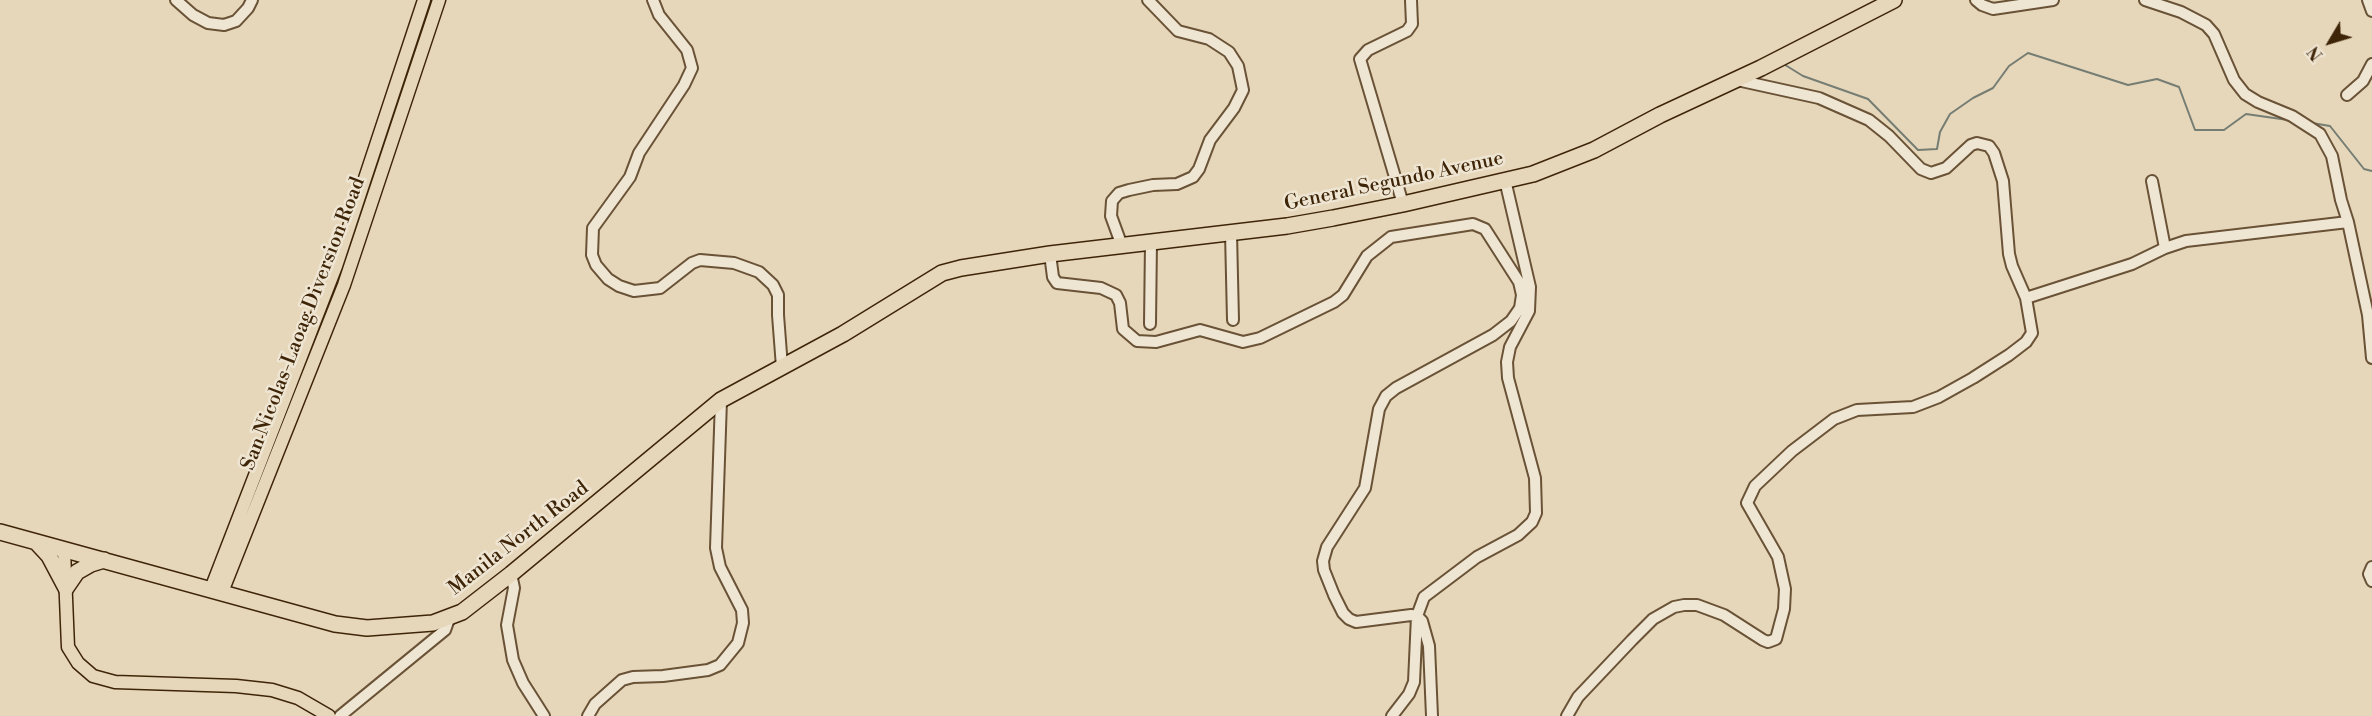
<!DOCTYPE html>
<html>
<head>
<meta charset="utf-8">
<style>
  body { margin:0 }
  #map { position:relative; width:2372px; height:716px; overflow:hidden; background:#e6d7bb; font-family:"Libre Bodoni",serif }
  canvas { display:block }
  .north { position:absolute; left:2300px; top:12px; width:60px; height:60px; -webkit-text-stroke:4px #efe5d3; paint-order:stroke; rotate:232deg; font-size:16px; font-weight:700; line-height:24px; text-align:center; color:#3f2508 }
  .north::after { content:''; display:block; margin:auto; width:21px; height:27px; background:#3f2508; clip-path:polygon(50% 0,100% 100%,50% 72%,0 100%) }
</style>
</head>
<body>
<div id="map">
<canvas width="2372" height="716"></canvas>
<div class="north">N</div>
</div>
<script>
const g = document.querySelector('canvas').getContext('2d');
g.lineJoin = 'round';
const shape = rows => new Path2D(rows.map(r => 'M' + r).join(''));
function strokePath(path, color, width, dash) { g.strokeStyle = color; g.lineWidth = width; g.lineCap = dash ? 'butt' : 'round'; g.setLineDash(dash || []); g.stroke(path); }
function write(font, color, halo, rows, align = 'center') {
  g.font = font + ' "Libre Bodoni",serif'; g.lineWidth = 5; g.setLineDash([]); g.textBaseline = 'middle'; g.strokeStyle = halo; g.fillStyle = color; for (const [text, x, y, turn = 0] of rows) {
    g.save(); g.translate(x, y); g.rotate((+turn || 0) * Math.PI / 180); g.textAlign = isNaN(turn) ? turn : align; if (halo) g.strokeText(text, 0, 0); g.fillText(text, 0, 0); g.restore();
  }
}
const stream = shape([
  [1782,63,1803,76,1868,99,1918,150,1937,149,1940,132,1950,114,1973,98,1993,88,2009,66,2028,53,2128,85,2157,79,2179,87,2195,130,2224,130,2246,114,2288,120],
  [2312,123,2330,126,2364,169,2372,171]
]);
const minor = shape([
  [176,0,193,15,208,23,224,25,236,21,248,8,252,0],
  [653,0,659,15,687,50,692,68,684,85,639,153,630,177,593,228,592,255,596,265,608,279,619,286,634,291,660,288,692,263,700,260,734,263,759,272,773,285,778,295,778,315,782,367],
  [1976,0,1982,5,1993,9,2053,0],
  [2145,0,2181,12,2206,25,2214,34,2234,80,2245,94,2258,102,2292,116,2320,134,2332,156,2341,200,2348,222,2368,315,2372,358],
  [2368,0,2372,11],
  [2347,95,2363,81,2372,64],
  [2152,181,2165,248],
  [1403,204,1360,59,1368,50,1407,31,1412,24,1411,0],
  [1231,233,1233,320],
  [1122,246,1111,216,1112,201,1119,193,1129,190,1153,185,1177,184,1193,177,1199,169,1210,140,1234,108,1243,90,1238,66,1229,52,1209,39,1178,31,1148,0],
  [1050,254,1053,277,1057,283,1101,288,1116,295,1120,303,1123,329,1137,341,1156,342,1200,330,1243,342,1260,338,1334,302,1343,295,1367,256,1391,237,1473,224,1485,229,1519,282,1522,295,1520,308,1511,321,1493,335,1396,388,1386,396,1379,409,1365,488,1327,547,1323,561,1324,570,1334,595,1343,613,1349,619,1356,622,1411,615,1417,616,1422,621,1429,646,1432,716],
  [2026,298,2132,264,2165,248,2186,241,2348,222],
  [1150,324,1151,242],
  [2372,567,2369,574,2372,581],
  [511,574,514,588,507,625,513,660,523,683,544,716],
  [340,716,445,630,449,619],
  [588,716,595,704,622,680,633,677,663,676,708,670,720,665,738,643,743,623,742,610,720,567,716,548,721,400],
  [1392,716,1409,694,1414,682,1417,616,1424,597,1477,557,1518,535,1532,522,1536,513,1535,478,1508,378,1507,362,1510,347,1529,311,1530,287,1505,180],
  [1567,716,1578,697,1632,640,1653,619,1674,607,1684,605,1697,605,1724,615,1763,640,1768,642,1776,639,1784,609,1785,589,1778,557,1747,503,1755,486,1792,451,1834,419,1857,410,1913,407,1939,397,1973,378,2009,355,2026,342,2032,333,2026,298,2012,266,2009,254,2003,181,1994,153,1989,146,1977,143,1971,145,1946,168,1931,173,1921,169,1889,136,1869,120,1819,98,1737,80]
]);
const major = shape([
  [64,550,68,647,78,663,93,676,115,682,236,686,272,690,298,698,329,716],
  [211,589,336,266,424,0],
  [222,592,344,285,439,0]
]);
const highway = shape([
  [0,532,335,624,367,628,433,623,462,612,511,574,721,400,843,334,942,273,961,268,1050,254,1287,226,1333,218,1403,204,1533,174,1594,150,1660,115,1761,68,1894,0],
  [36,542,49,556,66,588],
  [66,588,77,572,91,564,104,560]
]);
const streetNames = [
  ["General Segundo Avenue",1394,182,-12],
  ["San Nicolas-Laoag Diversion Road",304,324,-69],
  ["Manila North Road",519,539,-38]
];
strokePath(stream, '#767d73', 2);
strokePath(minor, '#695235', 14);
strokePath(major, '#3f2508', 15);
strokePath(highway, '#3f2508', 18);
strokePath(minor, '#efe5d3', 10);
strokePath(major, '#e6d7bb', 12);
strokePath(highway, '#e6d7bb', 15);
write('20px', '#3f2508', '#efe5d3', streetNames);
</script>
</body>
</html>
